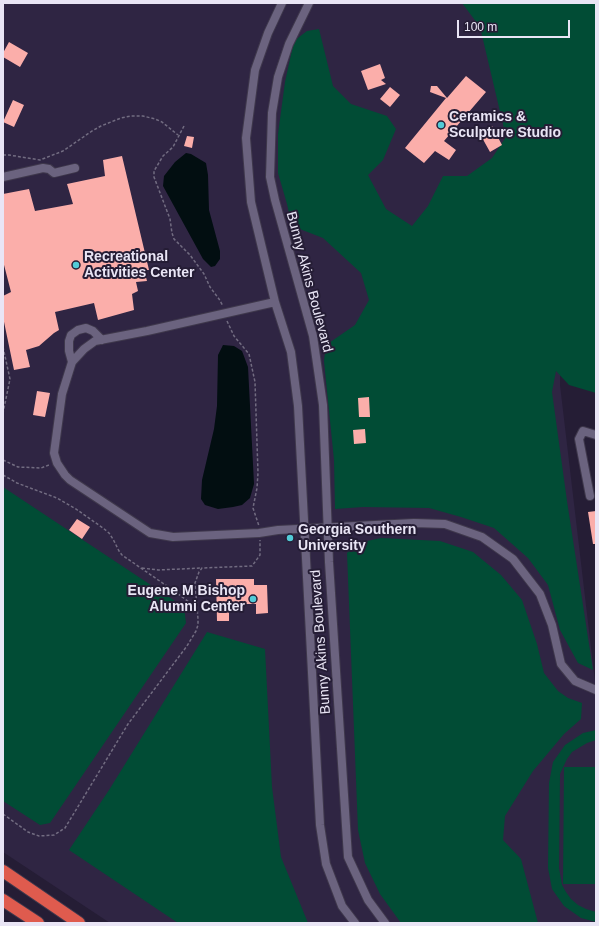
<!DOCTYPE html>
<html>
<head>
<meta charset="utf-8">
<style>
  body { margin:0 }
  #map { position:relative; width:599px; height:926px; overflow:hidden; background:#251d35; font-family:Helvetica,sans-serif }
  canvas { display:block }
  .frame { position:absolute; inset:0; border:4px solid #e9e5f5; pointer-events:none }
  .scale { position:absolute; left:457px; top:20px; width:113px; height:18px; box-sizing:border-box; border:2px solid #e9e5f5; border-top:0; padding-left:5px; font-size:12px; line-height:14px; white-space:nowrap; color:#e9e5f5; -webkit-text-stroke:3px #251d35; paint-order:stroke }
</style>
</head>
<body>
<div id="map">
<canvas width="599" height="926"></canvas>
<div class="frame"></div>
<div class="scale">100 m</div>
</div>
<script>
const g = document.querySelector('canvas').getContext('2d');
g.lineJoin = 'round';
function paint(path, color) { g.fillStyle = color; g.fill(path, 'evenodd'); }
const shape = rows => new Path2D(rows.map(r => 'M' + r).join(''));
function strokePath(path, color, width, dash) { g.strokeStyle = color; g.lineWidth = width; g.lineCap = dash ? 'butt' : 'round'; g.setLineDash(dash || []); g.stroke(path); }
function write(font, color, halo, rows, align = 'center') {
  g.font = font + ' Helvetica,sans-serif'; g.lineWidth = 4; g.setLineDash([]); g.textBaseline = 'middle'; g.strokeStyle = halo; g.fillStyle = color; for (const [text, x, y, turn = 0] of rows) {
    g.save(); g.translate(x, y); g.rotate((+turn || 0) * Math.PI / 180); g.textAlign = isNaN(turn) ? turn : align; if (halo) g.strokeText(text, 0, 0); g.fillText(text, 0, 0); g.restore();
  }
}
const built = shape([
  [3,3,596,3,560,29,560,385,596,690,596,923,110,923,3,852]
]);
const green = shape([
  [462,3,596,3,596,393,569,385,556,371,552,392,567,501,593,670,578,663,560,630,548,585,528,558,494,528,461,517,429,508,363,507,335,509,334,460,324,361,326,345,355,325,369,300,361,273,323,238,292,226,287,204,278,173,278,134,285,82,294,41,307,31,319,29,333,86,351,104,387,116,396,129,383,160,368,175,386,209,412,226,428,206,443,176,467,176,492,158,506,137,480,27],
  [3,487,184,607,186,623,50,823,40,825,3,801],
  [381,538,440,541,473,552,501,575,522,600,537,644,544,673,558,691,568,698,582,703,581,719,564,734,533,771,505,816,503,840,521,859,538,923,401,923,380,894,365,863,358,830,347,553,358,543],
  [207,632,265,649,272,787,281,857,308,923,178,923,69,850,109,790],
  [596,730,596,740,587,743,572,752,567,759,560,774,559,868,562,885,566,892,571,899,578,905,586,909,596,912,596,922,581,918,564,906,552,889,548,868,549,783,553,762,565,745,583,733],
  [564,767,596,767,596,884,563,884]
]);
const water = shape([
  [186,153,191,154,206,163,208,175,209,210,220,251,220,259,215,266,211,267,203,259,163,186,164,176,175,162],
  [223,345,234,346,242,351,248,367,254,484,250,498,242,505,233,507,218,509,205,505,201,499,202,480,214,429,217,406,218,355]
]);
const building = shape([
  [9,42,28,53,20,67,3,57,3,53],
  [380,64,385,78,381,80,386,84,368,90,361,71],
  [466,76,486,92,444,141,456,150,449,160,435,151,424,163,405,148,446,98,430,92,431,86,437,86,447,98],
  [390,87,400,95,390,107,380,99],
  [13,100,24,105,14,127,3,122],
  [492,126,502,145,490,152,480,134],
  [187,136,194,137,192,148,184,146],
  [122,156,149,270,144,270,147,281,136,282,138,291,132,294,134,310,98,320,94,303,55,312,59,330,54,333,39,346,26,350,30,367,14,370,3,317,3,296,11,292,3,261,3,194,29,189,35,211,73,204,67,184,105,176,103,160],
  [37,391,50,393,45,417,33,415],
  [369,397,370,417,359,417,358,398],
  [365,429,366,443,354,444,353,430],
  [596,511,596,544,593,544,588,512],
  [77,519,90,527,82,539,69,530],
  [216,579,254,579,254,585,267,585,268,613,256,614,256,604,229,604,229,621,217,621]
]);
const path = shape([
  [184,126,173,147,163,156,154,171,154,177,170,219,172,233,174,239,190,255,204,274,210,287,219,299,223,306],
  [3,155,9,155,40,160,63,151,92,131,101,126,121,118,131,116,143,116,155,119,162,122,178,135],
  [227,321,234,336,249,354,255,382,258,473,257,488,253,508,259,526],
  [3,347,10,379,3,413],
  [3,460,18,467,41,468,49,465],
  [3,475,17,483,57,498,76,509,103,528,109,533,113,539,119,551,122,555,177,593,197,608],
  [142,568,158,570,202,568],
  [3,814,28,832,39,836,54,835,65,828,128,724,187,646,196,631,198,625,198,619,195,583,199,572,202,568,252,566,260,555,260,540]
]);
const minor = shape([
  [282,3,268,33,255,70,246,138,251,202,275,302,291,352,298,406,320,825,326,864,342,906,355,923],
  [309,3,289,44,278,77,272,113,270,177,275,200,313,336,323,405,329,562,348,857,368,900,385,923],
  [3,177,43,168,49,169,54,173,75,168],
  [275,302,147,331,95,341,84,349,72,362,62,394,54,453,57,463,65,475,70,480,150,533,173,537,259,533,278,530,414,523,445,524,482,537,513,559,540,594,552,625,561,664,575,681,596,690],
  [72,362,69,351,69,341,71,335,78,330,86,328,93,331,102,340],
  [590,496,579,439,583,431,596,435]
]);
const highway = shape([
  [3,871,79,923],
  [3,900,38,923]
]);
const markers = [
  [441,125,4,"#52cbd8"],
  [76,265,4,"#52cbd8"],
  [290,538,4,"#52cbd8"],
  [253,599,4,"#52cbd8"]
];
const poiNames = [
  ["Ceramics &",449,117],
  ["Sculpture Studio",449,133],
  ["Recreational",84,257],
  ["Activities Center",84,273],
  ["Georgia Southern",298,530],
  ["University",298,546],
  ["Eugene M Bishop",245,591,"right"],
  ["Alumni Center",245,607,"right"]
];
const streetNames = [
  ["Bunny Akins Boulevard",309,282,75],
  ["Bunny Akins Boulevard",321,642,-94]
];
paint(built, '#2f2543');
paint(green, '#014c35');
paint(water, '#020e11');
paint(building, '#fbaeaa');
strokePath(minor, '#3f384c', 10);
strokePath(highway, '#3f384c', 14);
strokePath(path, '#726c81', 1.5, [3, 2]);
strokePath(minor, '#6b637f', 8);
strokePath(highway, '#df5b4e', 12);
for (const [x, y, r, color] of markers) { const dot = new Path2D(); dot.arc(x, y, r, 0, 2 * Math.PI); g.fillStyle = color; g.fill(dot); strokePath(dot, '#251d35', 1.5); }
write('bold 14px', '#e9e5f5', '#251d35', poiNames, 'left');
write('14px', '#e9e5f5', '#251d35', streetNames);
</script>
</body>
</html>
